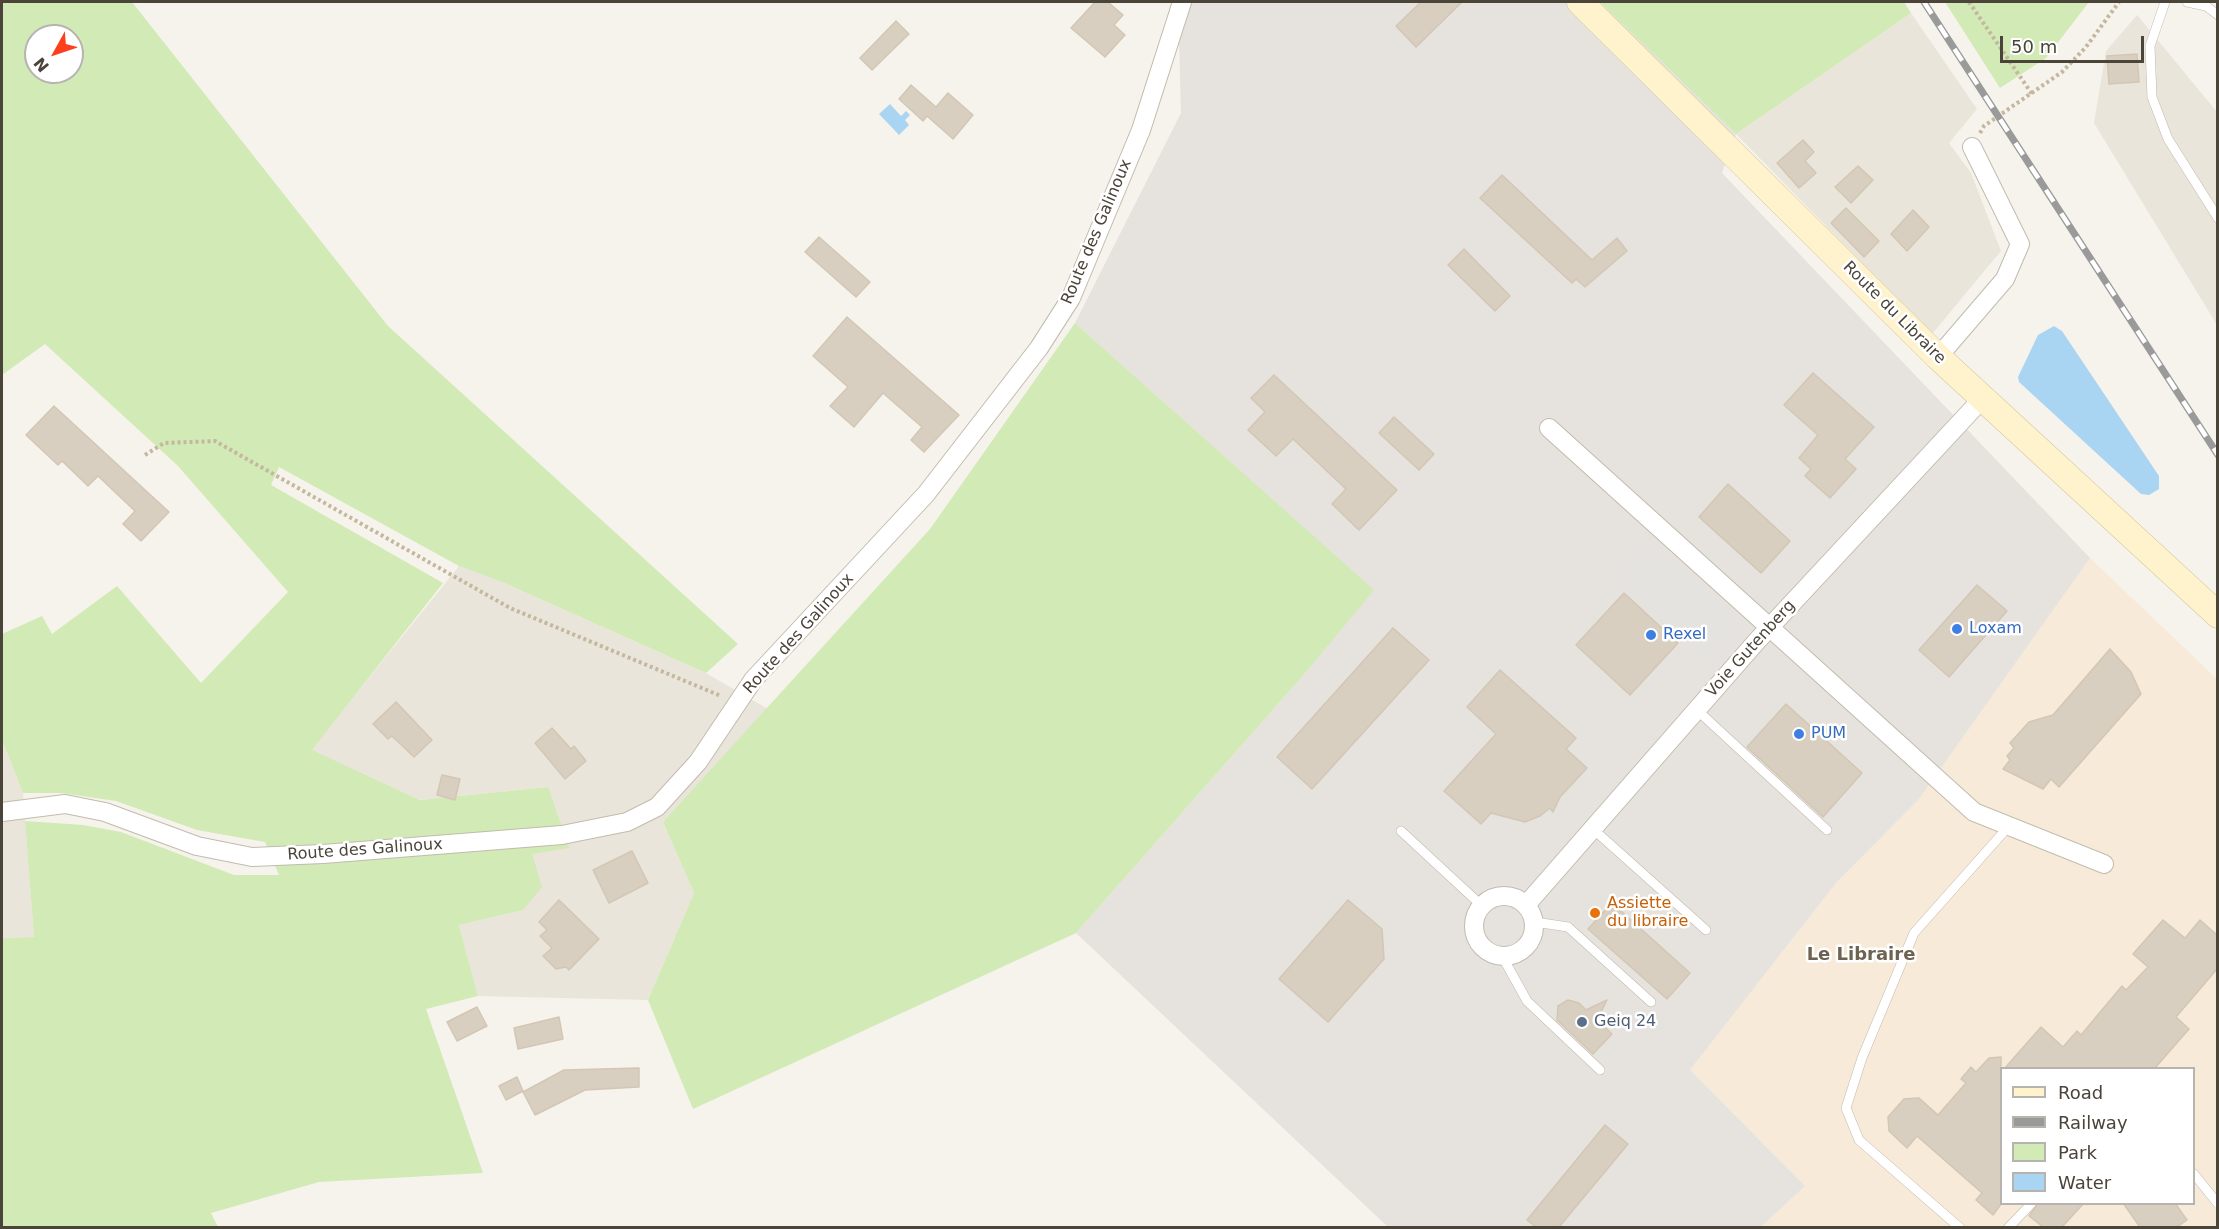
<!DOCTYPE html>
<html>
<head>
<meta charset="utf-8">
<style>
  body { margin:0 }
  #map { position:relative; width:2219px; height:1229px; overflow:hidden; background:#f6f3ec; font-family:"DejaVu Sans",sans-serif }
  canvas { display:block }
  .frame { position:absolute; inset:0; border:3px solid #4b4439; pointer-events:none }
  .legend { position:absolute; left:2000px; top:1067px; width:195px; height:138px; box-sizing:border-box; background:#fff; border:2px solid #b7b4b0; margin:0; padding:8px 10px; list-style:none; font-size:18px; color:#4b4439 }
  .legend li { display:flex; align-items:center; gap:12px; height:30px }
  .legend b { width:30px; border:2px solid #b7b4b0 }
  .north { position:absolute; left:24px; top:24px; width:60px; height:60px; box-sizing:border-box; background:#fff; border:2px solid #b7b4b0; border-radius:50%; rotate:230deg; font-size:16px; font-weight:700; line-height:24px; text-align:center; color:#4b4439 }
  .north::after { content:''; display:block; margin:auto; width:21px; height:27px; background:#fc3f1d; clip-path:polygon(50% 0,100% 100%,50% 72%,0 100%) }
  .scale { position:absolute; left:2000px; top:36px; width:144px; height:27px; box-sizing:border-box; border:3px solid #4b4439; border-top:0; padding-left:8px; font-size:18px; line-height:21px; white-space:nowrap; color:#4b4439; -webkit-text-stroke:4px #fff; paint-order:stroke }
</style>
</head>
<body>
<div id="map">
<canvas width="2219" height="1229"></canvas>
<div class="frame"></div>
<ul class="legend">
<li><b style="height:8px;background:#fff3cd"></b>Road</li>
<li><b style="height:8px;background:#9a9a9a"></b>Railway</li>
<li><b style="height:16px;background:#d2eab5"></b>Park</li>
<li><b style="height:16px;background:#a9d4f2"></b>Water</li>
</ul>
<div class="north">N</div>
<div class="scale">50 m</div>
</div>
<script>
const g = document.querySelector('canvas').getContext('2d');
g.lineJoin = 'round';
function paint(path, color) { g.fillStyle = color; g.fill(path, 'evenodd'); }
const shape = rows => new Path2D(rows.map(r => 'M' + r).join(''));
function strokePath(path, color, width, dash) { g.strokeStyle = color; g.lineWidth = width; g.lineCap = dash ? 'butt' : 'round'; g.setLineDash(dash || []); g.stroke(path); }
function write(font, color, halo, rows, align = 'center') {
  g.font = font + ' "DejaVu Sans",sans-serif'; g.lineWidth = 5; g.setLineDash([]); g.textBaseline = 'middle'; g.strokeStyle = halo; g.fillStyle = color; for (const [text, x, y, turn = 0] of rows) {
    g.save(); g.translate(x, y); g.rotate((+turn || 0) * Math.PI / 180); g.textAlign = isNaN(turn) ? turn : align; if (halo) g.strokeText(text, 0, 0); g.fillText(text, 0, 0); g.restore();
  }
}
const residential = shape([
  [1911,13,1977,109,1949,143,1971,173,2001,251,1932,334,1736,134],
  [2137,15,2217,112,2217,325,2094,123,2106,51],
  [459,566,502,582,706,673,768,709,663,822,694,893,648,1000,478,996,459,925,523,910,532,854,548,787,420,800,311,750],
  [2,740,23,793,34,937,2,938]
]);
const commercial = shape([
  [2090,558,2217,679,2217,1227,1761,1227,1805,1186,1690,1070,1836,883,1919,799],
  [2002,1068,2194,1068,2194,1204,2002,1204]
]);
const industrial = shape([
  [1178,2,1600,2,1736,134,1722,173,2090,558,1919,799,1836,883,1690,1070,1805,1186,1761,1227,1388,1227,1076,933,1307,671,1373,590,1075,323,1181,113]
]);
const green = shape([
  [2,2,132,2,388,326,738,644,706,673,502,582,459,566,279,467,271,485,443,583,312,750,420,800,548,787,569,848,532,854,542,887,523,910,459,925,478,996,426,1009,483,1173,319,1182,211,1213,218,1227,2,1227,2,938,34,937,25,821,83,825,121,832,234,875,279,875,265,842,197,830,116,801,61,793,23,793,2,740,2,634,42,616,52,634,117,586,201,683,288,592,178,466,45,344,2,375],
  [36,36,72,36,72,72,36,72],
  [1600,2,1904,2,1911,13,1736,134],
  [1945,2,2089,2,2046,58,2000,88],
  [1075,323,1374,590,1307,671,1076,933,693,1109,648,1000,694,893,663,822,930,529]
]);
const parking = shape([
  [1649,539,1747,625,1712,665,1615,578]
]);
const water = shape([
  [890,104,901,116,906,111,910,115,905,120,909,125,899,135,879,114],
  [2054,326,2062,331,2159,476,2159,489,2149,495,2141,494,2019,382,2018,377,2038,335]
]);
const building = shape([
  [1095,2,1108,2,1123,15,1114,25,1125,35,1105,57,1071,28,1095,2],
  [1421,2,1462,2,1416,47,1396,26,1421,2],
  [896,21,909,34,872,70,860,58,896,21],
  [2137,54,2139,82,2109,84,2107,56,2137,54],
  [911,85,936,107,948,93,973,115,953,139,927,116,923,121,899,99,911,85],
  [1803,140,1814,152,1805,161,1816,173,1799,188,1777,163,1803,140],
  [1858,166,1873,180,1851,203,1835,187,1858,166],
  [1502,175,1592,260,1617,238,1627,251,1585,287,1576,279,1572,283,1480,198,1502,175],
  [1846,208,1879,241,1864,257,1831,223,1846,208],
  [1913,210,1929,227,1907,251,1891,234,1913,210],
  [819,237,870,282,856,297,805,252,819,237],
  [1464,249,1510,296,1495,311,1448,265,1464,249],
  [847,317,959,415,924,452,911,440,922,427,883,393,854,427,830,406,848,387,813,356,847,317],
  [1813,373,1874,427,1845,459,1856,469,1830,498,1805,476,1811,469,1799,458,1818,435,1784,405,1813,373],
  [1274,375,1397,490,1359,530,1332,504,1346,489,1293,439,1276,456,1248,430,1265,412,1251,398,1274,375],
  [54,406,169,512,141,541,123,524,135,511,98,476,88,486,62,461,58,465,26,435,54,406],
  [1394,417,1434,454,1419,470,1379,433,1394,417],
  [1728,484,1790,541,1761,573,1699,517,1728,484],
  [1977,585,2007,611,1949,677,1919,650,1977,585],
  [1624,593,1678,643,1630,695,1576,645,1624,593],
  [1393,628,1429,660,1312,789,1277,757,1393,628],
  [2110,649,2131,672,2141,694,2059,787,2051,779,2043,789,2003,769,2010,760,2007,756,2014,748,2010,743,2029,722,2053,715,2110,649],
  [1500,670,1576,738,1566,749,1587,768,1560,797,1553,812,1550,808,1540,816,1525,822,1491,813,1481,824,1444,791,1496,734,1467,707,1500,670],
  [396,702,432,740,414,757,392,736,388,739,373,724,396,702],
  [1786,704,1862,773,1823,817,1747,747,1786,704],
  [552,728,571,749,574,746,586,761,565,779,535,743,552,728],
  [442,775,460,779,455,800,437,795,442,775],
  [632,851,648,883,609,903,593,870,632,851],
  [559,900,599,939,569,970,566,967,556,969,543,956,552,948,540,936,547,930,539,922,559,900],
  [1348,900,1382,929,1384,959,1328,1022,1279,979,1348,900],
  [1612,903,1690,973,1667,999,1588,929,1612,903],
  [2163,920,2185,938,2200,920,2217,935,2217,969,2176,1017,2189,1029,2155,1068,2005,1068,2041,1027,2063,1047,2077,1031,2081,1035,2122,986,2126,990,2148,967,2133,954,2163,920],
  [1568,1000,1579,1003,1586,1010,1607,1000,1597,1020,1612,1034,1593,1054,1557,1020,1558,1006,1568,1000],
  [477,1007,487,1026,457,1041,447,1022,477,1007],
  [559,1017,563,1039,518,1049,514,1028,559,1017],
  [2001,1057,2001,1204,1993,1215,1976,1200,1982,1193,1917,1136,1907,1148,1889,1131,1888,1117,1904,1099,1919,1098,1938,1115,1966,1083,1961,1079,1971,1067,1976,1072,1989,1058,2001,1057],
  [639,1068,639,1087,585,1090,535,1115,523,1092,564,1070,639,1068],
  [517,1077,523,1091,506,1100,499,1086,517,1077],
  [1605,1125,1628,1144,1559,1227,1536,1227,1527,1220,1605,1125],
  [2038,1203,2084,1203,2062,1227,2043,1227,2029,1216,2038,1203],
  [2123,1203,2175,1203,2187,1220,2177,1227,2140,1227,2123,1203]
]);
const path = shape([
  [1969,2,2032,94],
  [1980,133,1984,126,2062,72,2086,47,2119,2],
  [145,455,164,443,215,441,510,608,721,696]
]);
const service = shape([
  [2165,2,2150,46,2152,97,2168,139,2218,218],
  [2187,2,2206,6,2218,15],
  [1697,710,1827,830],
  [1593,829,1706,930],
  [1401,831,1481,905],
  [1535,922,1568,927,1651,1002],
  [1502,956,1527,1001,1600,1070],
  [2194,1174,2218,1204],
  [1960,1228,1859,1140,1846,1108,1862,1058,1914,933,2009,826],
  [2008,1228,2031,1204]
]);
const minor = shape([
  [1938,357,2005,279,2020,244,1972,147],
  [1549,428,1974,812,2104,864],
  [2,812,65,804,105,812,197,846,252,857,323,854,562,835,627,822,657,807,698,762,753,680,926,494,1039,348,1071,298,1141,130,1182,2],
  '1474 926a30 30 0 1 1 60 0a30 30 0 1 1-60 0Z',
  [1526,905,1756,642,1982,399]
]);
const secondary = shape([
  [1580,2,1938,357,2218,615]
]);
const rail = shape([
  [1924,2,2218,455]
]);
const markers = [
  [1957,629,6,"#3f7fe0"],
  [1651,635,6,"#3f7fe0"],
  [1799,734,6,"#3f7fe0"],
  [1595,913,6,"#e8710a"],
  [1582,1022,6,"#5c6f8a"]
];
const streetNames = [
  ["Route des Galinoux",1097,232,-67],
  ["Route du Libraire",1894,313,45],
  ["Route des Galinoux",799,634,-48],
  ["Voie Gutenberg",1751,649,-48],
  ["Route des Galinoux",365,850,-4]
];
const shopNames = [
  ["Loxam",1969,629],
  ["Rexel",1663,635],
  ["PUM",1811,734]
];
const foodNames = [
  ["Assiette",1607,904],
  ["du libraire",1607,922]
];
const serviceNames = [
  ["Geiq 24",1594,1022]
];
const neighbourhoodNames = [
  ["Le Libraire",1861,955]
];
paint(residential, '#eae5da');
paint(commercial, '#f7ead8');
paint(industrial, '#e6e2dd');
paint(green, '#d2eab5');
paint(parking, '#e5e3e0');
paint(water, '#a9d4f2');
paint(building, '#d8cfc1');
strokePath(building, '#d3c7b4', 1.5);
strokePath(service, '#c2bbae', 10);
strokePath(minor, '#c2bbae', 20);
strokePath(secondary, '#d6c79b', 27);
strokePath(path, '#c4b79f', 4, [3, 3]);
strokePath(service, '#fff', 9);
strokePath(minor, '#fff', 18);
strokePath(secondary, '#fff3cd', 26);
strokePath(rail, '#9a9a9a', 7);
strokePath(rail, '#fff', 4.5, [14]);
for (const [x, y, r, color] of markers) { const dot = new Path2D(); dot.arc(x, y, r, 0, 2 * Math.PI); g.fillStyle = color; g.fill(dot); strokePath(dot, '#fff', 2); }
write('16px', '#4b4439', '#fff', streetNames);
write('16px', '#366cbe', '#fff', shopNames, 'left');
write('16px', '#c56008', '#fff', foodNames, 'left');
write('16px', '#4e5e75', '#fff', serviceNames, 'left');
write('bold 18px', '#6e6250', '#fff', neighbourhoodNames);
</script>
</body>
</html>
